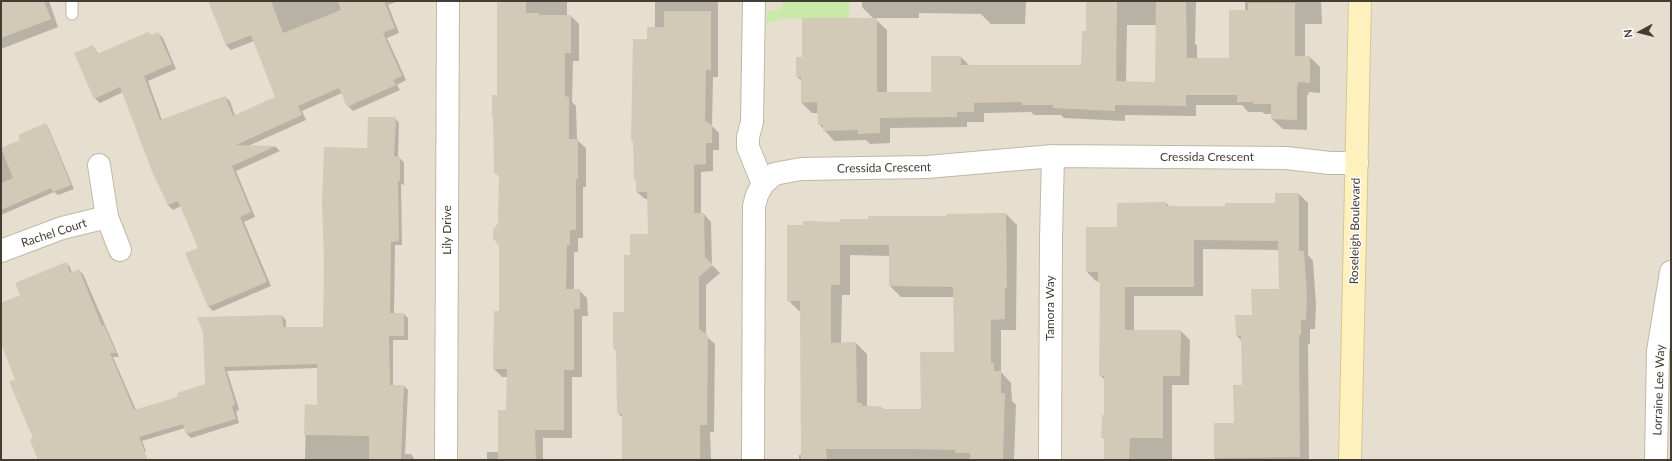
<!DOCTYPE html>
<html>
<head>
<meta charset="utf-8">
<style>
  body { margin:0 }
  #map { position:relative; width:1672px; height:461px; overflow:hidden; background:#f2ede2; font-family:Lato,sans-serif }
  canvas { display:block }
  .frame { position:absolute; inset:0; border:2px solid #433d32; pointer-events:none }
  .north { position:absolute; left:1620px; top:12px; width:40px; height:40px; -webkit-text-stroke:3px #fff; paint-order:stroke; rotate:263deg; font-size:11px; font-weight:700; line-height:16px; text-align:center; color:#433d32 }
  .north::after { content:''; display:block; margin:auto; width:14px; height:18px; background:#433d32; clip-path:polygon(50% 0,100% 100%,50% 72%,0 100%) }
</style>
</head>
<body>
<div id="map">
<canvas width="1672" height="461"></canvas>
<div class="frame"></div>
<div class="north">N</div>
</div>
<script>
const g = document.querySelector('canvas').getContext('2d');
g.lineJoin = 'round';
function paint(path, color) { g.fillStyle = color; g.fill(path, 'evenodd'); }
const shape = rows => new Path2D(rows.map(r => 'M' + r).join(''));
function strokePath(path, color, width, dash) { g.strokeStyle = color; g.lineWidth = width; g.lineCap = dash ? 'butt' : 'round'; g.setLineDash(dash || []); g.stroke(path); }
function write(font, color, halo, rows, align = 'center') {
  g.font = font + ' Lato,sans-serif'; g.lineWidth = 3; g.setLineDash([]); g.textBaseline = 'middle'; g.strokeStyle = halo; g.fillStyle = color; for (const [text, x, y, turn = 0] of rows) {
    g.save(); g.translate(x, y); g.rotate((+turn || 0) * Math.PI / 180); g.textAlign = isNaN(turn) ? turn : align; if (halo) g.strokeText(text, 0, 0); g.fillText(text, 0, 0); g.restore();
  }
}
const residential = shape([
  [1,1,1671,1,1671,460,1,460]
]);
const green = shape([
  [782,1,850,1,849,19,783,18,767,24,767,12,782,8]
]);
const shadow = shape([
  [1,1,49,1,58,27,1,49],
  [229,1,398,1,388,5,399,33,387,38,406,80,397,85,400,90,353,111,348,106,342,93,302,111,306,120,248,146,276,147,280,151,236,171,255,217,244,222,271,286,213,311,208,306,199,249,181,206,173,210,168,205,123,92,100,103,95,98,93,46,99,55,158,33,163,38,176,69,148,81,162,120,225,97,230,101,235,116,277,97,254,41,231,50,226,45,212,8],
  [498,1,567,1,567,16,571,16,579,24,579,61,573,61,572,102,576,106,577,140,586,148,586,187,583,187,583,238,578,238,578,252,574,252,574,290,579,290,587,298,588,316,582,316,582,377,572,377,572,438,543,438,543,460,487,460,487,452,499,452,507,411,508,377,502,377,494,369,500,312,500,177,495,172,498,96],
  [655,1,718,1,718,77,713,77,712,126,719,133,719,150,713,150,713,171,701,172,701,214,704,214,711,222,712,265,720,273,706,285,706,336,715,344,714,432,710,432,711,460,623,460,623,418,618,413,617,351,614,348,614,313,625,313,631,256,649,235,648,199,645,199,637,192,637,182,635,179,634,143,632,141,648,40,655,28],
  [862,1,1026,1,1025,24,991,24,981,14,919,13,919,18,874,18,887,30,887,93,932,93,961,57,970,66,1082,66,1087,32,1087,1,1196,1,1195,44,1197,45,1197,59,1230,59,1245,11,1245,1,1321,1,1322,24,1305,24,1305,57,1310,57,1320,67,1320,93,1309,92,1308,95,1307,95,1307,130,1283,129,1272,119,1272,114,1265,114,1262,112,1248,112,1242,105,1196,105,1196,116,1125,115,1125,121,1064,118,1061,115,1034,115,1031,112,984,113,984,122,967,122,967,127,890,128,890,143,870,144,866,140,834,141,819,124,818,113,812,113,802,103,802,81,797,77,803,58,874,19,862,7],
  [1127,25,1156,25,1156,83,1126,82],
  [395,118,399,123,398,157,404,162,404,185,401,184,402,245,395,245,394,314,404,314,408,318,408,340,393,340,393,386,404,386,408,390,405,454,411,454,415,460,305,460,306,405,318,406,318,368,227,371,239,409,236,412,239,423,191,438,187,434,185,428,142,441,146,451,118,460,39,460,34,438,16,380,1,341,1,304,21,296,66,263,70,267,72,273,78,270,83,274,119,357,113,357,136,410,179,397,206,385,204,332,282,316,286,320,286,328,324,328,368,149],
  [46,125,49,129,74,189,58,195,54,192,1,215,1,149,21,140],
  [1299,194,1308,203,1308,255,1313,261,1316,305,1315,329,1310,329,1310,344,1308,344,1309,460,1215,460,1215,424,1235,424,1243,386,1242,341,1237,336,1253,316,1280,290,1279,250,1203,249,1203,296,1134,296,1134,331,1181,331,1190,340,1189,385,1172,385,1172,460,1105,460,1105,440,1102,437,1105,416,1105,380,1100,375,1101,284,1099,281,1096,281,1087,272,1118,228,1166,203,1170,207,1226,207,1276,204],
  [1006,214,1017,225,1016,330,1001,330,1001,372,1011,383,1012,401,1016,405,1014,460,799,460,799,455,802,455,801,311,799,311,788,300,841,223],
  [850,255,890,256,890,286,901,297,954,297,955,353,922,410,884,410,881,407,867,407,867,354,856,343,841,343,842,295,850,295]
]);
const building = shape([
  [1,1,44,1,51,19,1,38],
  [208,1,271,1,283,33,341,10,338,1,384,1,395,28,383,33,402,76,393,80,396,85,347,107,339,88,298,106,302,115,236,145,276,146,232,166,251,212,240,217,267,282,208,307,185,253,198,248,178,201,168,205,153,174,120,87,94,99,74,53,93,45,97,54,148,32,152,35,158,32,172,64,144,76,160,120,225,96,233,116,275,97,251,35,226,45],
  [497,1,526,1,526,13,539,13,539,15,571,15,571,53,565,53,565,96,569,97,569,139,578,139,578,179,576,179,576,230,570,230,570,245,567,245,566,289,580,289,580,309,574,309,574,370,564,370,564,430,535,430,536,460,498,460,498,410,506,410,507,369,493,369,494,311,499,311,499,246,493,238,493,230,498,223,499,176,494,173,493,116,492,116,492,95,497,95],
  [1086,1,1117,1,1116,81,1155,82,1156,1,1186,1,1187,58,1229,58,1229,10,1248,10,1248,3,1295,3,1295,56,1310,56,1310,83,1298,82,1298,85,1297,85,1297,120,1271,119,1271,104,1253,104,1253,102,1237,102,1237,95,1186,95,1186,106,1115,105,1115,111,1053,108,1053,105,1022,105,1022,102,974,103,974,112,957,112,957,117,880,118,880,133,858,134,858,130,823,131,823,125,818,125,817,102,801,103,801,77,796,77,796,57,802,57,802,18,877,18,877,92,931,92,931,56,961,56,961,65,1081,65,1082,31,1086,31],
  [664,11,711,11,711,70,706,70,705,121,712,125,712,143,706,143,706,164,694,165,694,213,704,213,705,257,713,265,699,277,699,329,708,335,707,425,700,425,700,460,622,460,622,414,617,413,616,348,613,348,613,312,624,312,624,255,630,255,630,234,648,234,647,192,636,192,636,180,634,180,633,141,631,141,633,39,647,39,647,27,664,27],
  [368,117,396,117,394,156,400,157,400,181,398,181,399,241,391,242,390,313,404,313,404,336,389,336,390,385,404,385,401,460,369,460,369,436,304,435,305,404,317,405,317,364,224,367,235,404,232,407,236,419,186,434,183,424,139,437,148,460,38,460,30,440,33,438,9,382,15,379,1,344,1,303,20,295,15,283,66,262,70,273,79,269,102,326,104,325,116,353,110,353,134,410,178,397,177,393,205,384,203,332,197,317,282,315,283,327,323,327,324,263,322,203,324,147,367,148],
  [46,123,71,185,53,192,51,188,1,210,1,183,13,178,1,148,20,140,18,135],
  [1275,193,1299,193,1299,251,1304,251,1307,295,1306,320,1301,320,1301,335,1299,335,1300,457,1214,458,1214,423,1234,423,1233,385,1242,385,1241,336,1236,336,1235,315,1252,315,1251,289,1279,289,1278,241,1194,240,1194,287,1125,287,1125,330,1181,330,1180,376,1163,376,1163,438,1130,438,1129,460,1104,460,1104,438,1101,438,1102,415,1104,415,1104,376,1099,376,1100,283,1098,283,1098,272,1086,272,1086,227,1117,227,1117,203,1166,202,1166,206,1225,206,1225,203,1275,203],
  [1006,213,1007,288,1005,288,1005,319,991,320,991,363,994,363,994,371,1001,371,1001,393,1005,393,1003,460,970,460,970,453,955,453,955,450,910,449,826,449,827,460,801,460,800,301,787,301,787,225,803,225,803,221,840,222,840,219,868,219,868,216,946,216,946,214],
  [840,245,889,245,889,286,953,287,954,352,920,352,921,409,881,409,881,406,862,406,862,403,857,403,856,342,831,343,831,285,840,285]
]);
const lane = shape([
  [72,14,72,1]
]);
const street = shape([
  [754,1,752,122,748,137,748,147,763,184],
  [99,165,107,217,120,250],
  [1,251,62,228,107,217],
  [446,460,448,1],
  [753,460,754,206,757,195,763,184,774,174,801,169,927,167,1053,156,1286,158,1330,163,1357,163],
  [1050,460,1051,238,1053,156],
  [1656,460,1658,351,1671,272]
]);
const secondary = shape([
  [1350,460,1360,1]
]);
const streetNames = [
  ["Cressida Crescent",1207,157],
  ["Cressida Crescent",884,168,-1],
  ["Lily Drive",447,230,-90],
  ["Roseleigh Boulevard",1355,231,-89],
  ["Rachel Court",54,233,-18],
  ["Tamora Way",1050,308,-90],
  ["Lorraine Lee Way",1659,390,-88]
];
paint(residential, '#e6dfcf');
paint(green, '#cae9a8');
paint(shadow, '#0003');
paint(building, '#d3c9b7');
strokePath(lane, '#c0b8a7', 13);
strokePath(street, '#c0b8a7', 24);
strokePath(secondary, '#d8c691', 24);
strokePath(lane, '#fff', 11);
strokePath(street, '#fff', 22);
strokePath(secondary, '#fff1be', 22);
write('12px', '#433d32', '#fff', streetNames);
</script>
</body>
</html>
